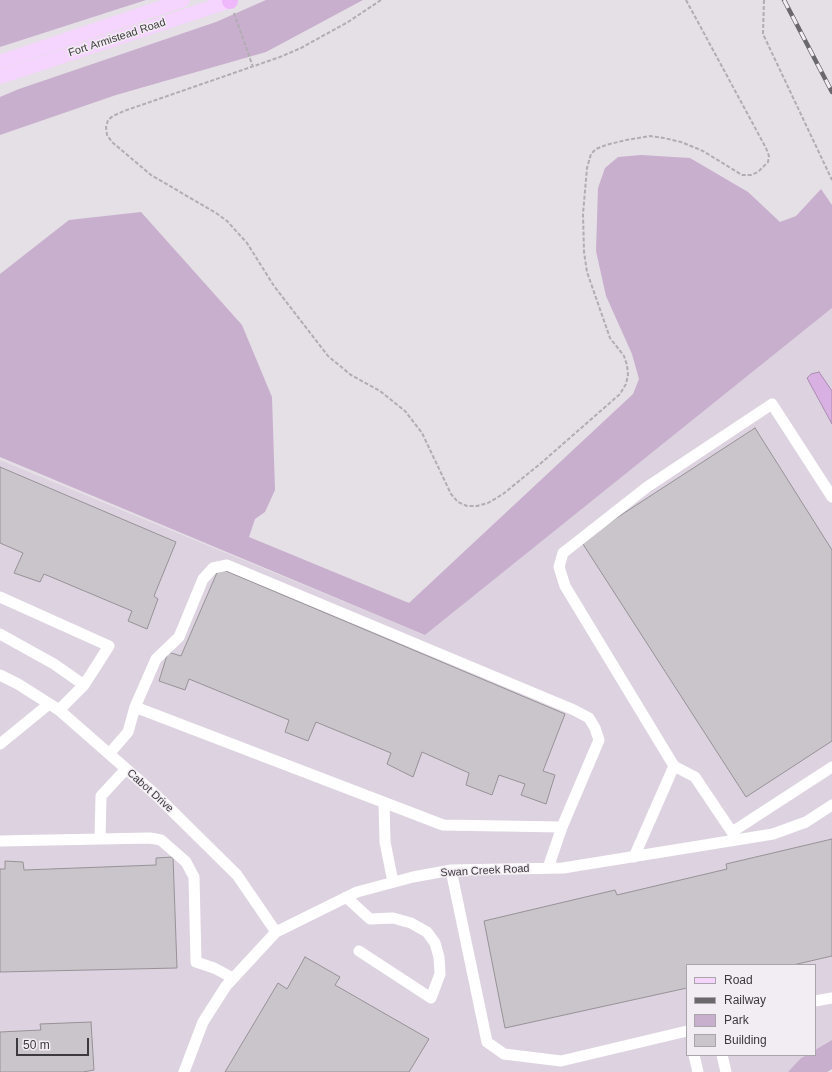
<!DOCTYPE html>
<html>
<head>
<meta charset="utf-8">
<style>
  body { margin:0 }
  #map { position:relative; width:832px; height:1072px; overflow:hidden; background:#e5dfe6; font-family:Arial,sans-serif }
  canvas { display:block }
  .legend { position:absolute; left:686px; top:964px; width:130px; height:92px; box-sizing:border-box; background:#f2ecf3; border:1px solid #aaa5aa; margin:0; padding:5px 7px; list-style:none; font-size:12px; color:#3d3a3d }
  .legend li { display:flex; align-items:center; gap:8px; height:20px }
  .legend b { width:20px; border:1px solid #aaa5aa }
  .scale { position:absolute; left:16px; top:1038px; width:73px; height:18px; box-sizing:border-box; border:2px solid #3d3a3d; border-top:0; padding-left:5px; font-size:12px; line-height:14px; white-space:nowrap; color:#3d3a3d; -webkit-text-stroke:3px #f2ecf3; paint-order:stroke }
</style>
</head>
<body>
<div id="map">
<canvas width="832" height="1072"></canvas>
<ul class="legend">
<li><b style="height:5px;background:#f5d4fd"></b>Road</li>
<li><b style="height:5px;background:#6b686c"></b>Railway</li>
<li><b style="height:11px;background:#c8afcd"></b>Park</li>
<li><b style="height:11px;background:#cac4cb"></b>Building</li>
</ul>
<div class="scale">50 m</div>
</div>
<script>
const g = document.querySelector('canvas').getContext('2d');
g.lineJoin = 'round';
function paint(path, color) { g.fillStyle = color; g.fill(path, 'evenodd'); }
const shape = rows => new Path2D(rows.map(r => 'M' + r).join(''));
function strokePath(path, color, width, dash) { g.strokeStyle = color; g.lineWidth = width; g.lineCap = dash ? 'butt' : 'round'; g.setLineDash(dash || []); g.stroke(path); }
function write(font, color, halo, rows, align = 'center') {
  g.font = font + ' Arial,sans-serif'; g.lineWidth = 3; g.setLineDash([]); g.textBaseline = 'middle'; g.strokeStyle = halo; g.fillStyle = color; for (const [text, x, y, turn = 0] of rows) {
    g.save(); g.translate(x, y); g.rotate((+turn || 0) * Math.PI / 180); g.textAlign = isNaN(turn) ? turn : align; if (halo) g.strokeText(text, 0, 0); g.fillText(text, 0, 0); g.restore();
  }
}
const built = shape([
  [832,308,832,1069,827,1072,0,1072,0,460,425,635],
  [687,965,815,965,815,1055,687,1055]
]);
const green = shape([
  [0,0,146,0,0,47],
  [266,0,363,0,266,52,116,95,0,135,0,97,19,89,216,22],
  [641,155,690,158,748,192,780,222,796,216,821,189,832,205,832,308,425,635,0,457,0,274,69,220,141,212,242,325,272,397,275,490,265,512,255,519,249,537,409,603,633,394,639,379,632,354,606,296,596,251,598,188,605,168,618,157],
  [832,1040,832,1069,827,1072,788,1072,801,1058,807,1055,815,1055,815,1050]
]);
const water = shape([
  [819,372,832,391,832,424,807,378,811,374,819,372]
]);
const building = shape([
  [755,428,832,550,832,741,746,797,581,541,755,428],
  [0,467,176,542,154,596,158,599,147,629,128,621,132,611,44,574,40,582,14,573,23,553,0,543,0,467],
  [219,568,565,714,543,771,555,775,546,804,521,795,525,784,499,775,492,795,466,785,469,773,422,752,413,777,387,764,391,753,316,722,308,741,285,732,289,720,189,679,185,690,159,681,168,652,181,656,219,568],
  [832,839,832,956,793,965,687,965,687,988,505,1028,484,921,615,890,617,895,727,869,726,864,832,839],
  [173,857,177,968,0,972,0,869,5,869,5,861,23,862,24,870,156,865,156,858,173,857],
  [305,957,340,977,335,985,429,1039,409,1072,225,1072,278,983,287,989,305,957],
  [91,1022,94,1070,83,1072,0,1072,0,1032,41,1030,40,1024,91,1022]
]);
const path = shape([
  [381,0,348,22,301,48,280,57,124,111,113,116,108,120,106,127,107,135,112,142,151,175,216,213,227,221,247,243,274,286,328,356,351,375,380,391,405,411,422,433,451,494,458,502,467,506,477,506,488,503,503,494,540,464,620,394,626,384,628,375,627,365,624,356,610,338,587,272,584,252,583,214,587,168,591,154,596,149,606,145,626,140,650,136,664,138,681,142,703,151,742,175,751,175,758,172,768,162,769,156,766,148,686,0],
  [764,0,763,34,832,180],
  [234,13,253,67]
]);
const minor = shape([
  [0,597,109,646,84,685,59,710],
  [0,634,54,664,84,685],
  [0,675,18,684,59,710,156,795,237,875,276,932],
  [135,707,443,825,562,827],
  [0,744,49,704],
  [109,754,128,732,135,707,156,659,179,637,203,579,213,568,227,565,574,710,589,718,595,728,599,740,562,827,548,868],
  [674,766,695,777,736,838],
  [384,802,385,842,393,882],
  [732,832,832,767],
  [100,839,101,796,126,769],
  [0,841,150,838,161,840,186,862,194,877,196,962,214,968,233,978],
  [634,857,674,766,565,586,559,567,563,553,647,487,772,404,832,497],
  [451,870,487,1042,504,1054,561,1061,687,1031],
  [346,897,370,919,393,918,411,923,427,932,435,943,439,957,440,974,431,998,359,951],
  [815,1001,832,998],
  [694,1055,698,1072],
  [722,1055,726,1072],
  [184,1072,203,1022,226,986,276,932,357,892,413,877,451,870,563,868,773,834,806,822,832,805]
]);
const major = shape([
  [0,62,183,0],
  [0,77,230,1]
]);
const highway = shape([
  [230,0,230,1]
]);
const rail = shape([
  [784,0,832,92]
]);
const streetNames = [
  ["Fort Armistead Road",117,38,-18],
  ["Cabot Drive",150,791,42],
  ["Swan Creek Road",485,871,-3]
];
paint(built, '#ddd3e0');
paint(green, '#c8afcd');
paint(water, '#d9b0e2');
strokePath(water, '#aa8db0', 1);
paint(building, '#cac4cb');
strokePath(building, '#979298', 1);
strokePath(path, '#b2adb2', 2, [4, 2]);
strokePath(minor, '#fff', 11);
strokePath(major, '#f5d4fd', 14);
strokePath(highway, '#efb8fb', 16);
strokePath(rail, '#6b686c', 4.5);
strokePath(rail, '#f2ecf3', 3, [9]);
write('11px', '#3d3a3d', '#f2ecf3', streetNames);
</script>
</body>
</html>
